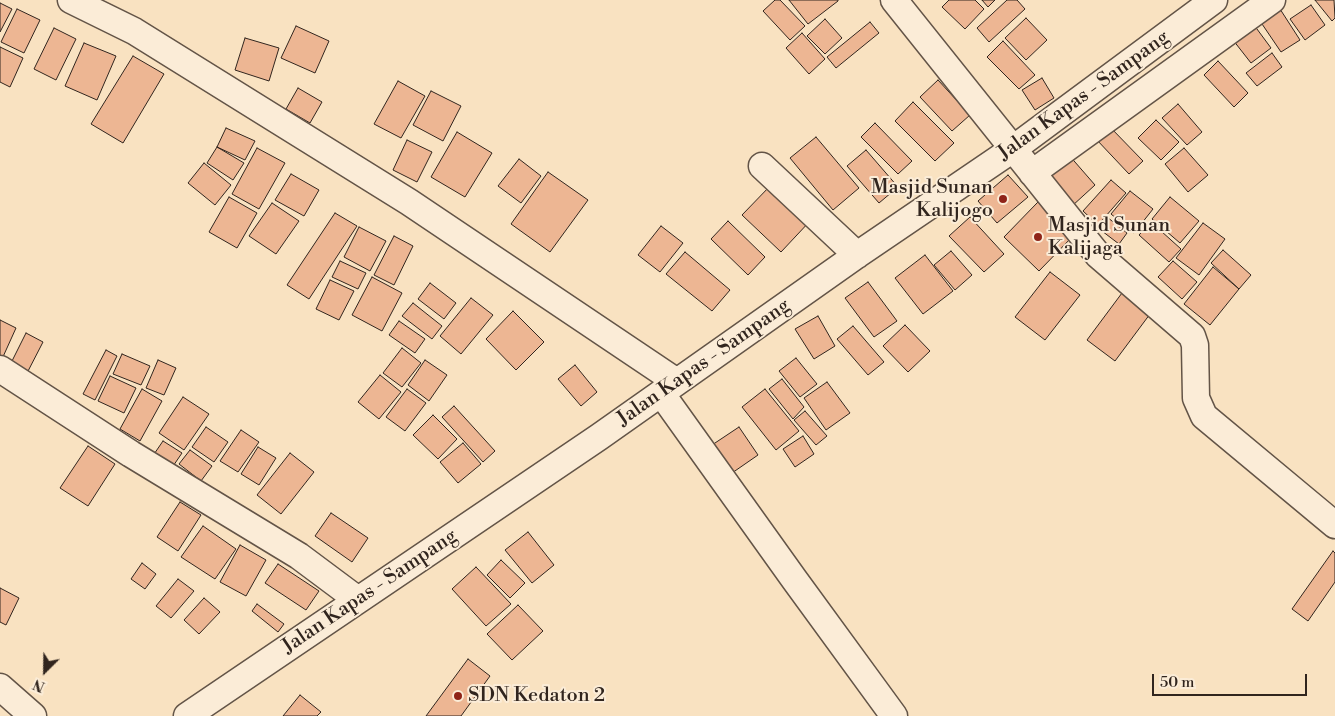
<!DOCTYPE html>
<html>
<head>
<meta charset="utf-8">
<style>
  body { margin:0 }
  #map { position:relative; width:1335px; height:716px; overflow:hidden; background:#f9e2c1; font-family:"Libre Bodoni",serif }
  canvas { display:block }
  .north { position:absolute; left:20px; top:646px; width:50px; height:50px; -webkit-text-stroke:4px #fbecd7; paint-order:stroke; rotate:203deg; font-size:14px; font-weight:700; line-height:20px; text-align:center; color:#31251e }
  .north::after { content:''; display:block; margin:auto; width:18px; height:22px; background:#31251e; clip-path:polygon(50% 0,100% 100%,50% 72%,0 100%) }
  .scale { position:absolute; left:1152px; top:674px; width:155px; height:22px; box-sizing:border-box; border:2px solid #31251e; border-top:0; padding-left:6px; font-size:15px; line-height:18px; white-space:nowrap; color:#31251e; -webkit-text-stroke:4px #fbecd7; paint-order:stroke }
</style>
</head>
<body>
<div id="map">
<canvas width="1335" height="716"></canvas>
<div class="north">N</div>
<div class="scale">50 m</div>
</div>
<script>
const g = document.querySelector('canvas').getContext('2d');
g.lineJoin = 'round';
function paint(path, color) { g.fillStyle = color; g.fill(path, 'evenodd'); }
const shape = rows => new Path2D(rows.map(r => 'M' + r).join(''));
function strokePath(path, color, width, dash) { g.strokeStyle = color; g.lineWidth = width; g.lineCap = dash ? 'butt' : 'round'; g.setLineDash(dash || []); g.stroke(path); }
function write(font, color, halo, rows, align = 'center') {
  g.font = font + ' "Libre Bodoni",serif'; g.lineWidth = 4; g.setLineDash([]); g.textBaseline = 'middle'; g.strokeStyle = halo; g.fillStyle = color; for (const [text, x, y, turn = 0] of rows) {
    g.save(); g.translate(x, y); g.rotate((+turn || 0) * Math.PI / 180); g.textAlign = isNaN(turn) ? turn : align; if (halo) g.strokeText(text, 0, 0); g.fillText(text, 0, 0); g.restore();
  }
}
const building = shape([
  [775,0,780,0,805,26,790,40,763,11,775,0],
  [789,0,838,0,838,1,808,24,789,0],
  [949,0,975,0,984,9,965,29,942,7,949,0],
  [982,0,995,0,988,7,982,0],
  [1007,0,1017,0,1025,9,989,42,977,28,1007,0],
  [1315,0,1334,0,1335,18,1332,21,1315,0],
  [0,3,12,9,0,32,0,3],
  [1311,5,1325,25,1305,40,1290,19,1311,5],
  [17,9,40,20,24,53,1,42,17,9],
  [1280,9,1300,40,1281,52,1260,21,1280,9],
  [1026,18,1047,40,1026,60,1005,38,1026,18],
  [825,19,842,38,825,54,807,36,825,19],
  [870,22,879,33,836,68,827,57,870,22],
  [1254,25,1271,48,1251,63,1233,40,1254,25],
  [296,26,329,41,315,73,281,58,296,26],
  [54,28,76,39,56,80,34,69,54,28],
  [802,33,825,59,809,74,786,48,802,33],
  [245,38,279,48,269,81,235,70,245,38],
  [1003,41,1035,75,1019,89,987,57,1003,41],
  [84,43,116,56,97,100,65,86,84,43],
  [0,47,23,58,10,87,0,82,0,47],
  [1272,53,1282,67,1257,86,1246,73,1272,53],
  [133,56,164,74,123,143,91,124,133,56],
  [1218,61,1248,93,1234,107,1204,75,1218,61],
  [1042,78,1054,98,1035,110,1022,90,1042,78],
  [938,80,970,115,952,131,920,97,938,80],
  [398,81,425,96,401,138,374,124,398,81],
  [298,88,322,102,310,123,286,109,298,88],
  [431,91,461,106,443,141,413,125,431,91],
  [913,102,954,143,935,161,895,121,913,102],
  [1178,104,1202,132,1187,145,1162,118,1178,104],
  [1156,120,1179,142,1161,160,1138,138,1156,120],
  [875,123,912,161,898,174,861,137,875,123],
  [1109,126,1143,161,1129,174,1096,139,1109,126],
  [226,128,255,141,245,160,217,147,226,128],
  [457,132,492,153,465,197,431,177,457,132],
  [816,137,859,188,833,210,790,158,816,137],
  [407,140,432,152,417,182,393,170,407,140],
  [217,147,244,163,233,180,207,163,217,147],
  [257,148,285,163,259,209,232,194,257,148],
  [1184,148,1208,175,1188,192,1165,164,1184,148],
  [866,150,898,187,879,203,847,166,866,150],
  [1068,154,1095,185,1072,206,1043,173,1068,154],
  [519,159,541,176,521,203,498,186,519,159],
  [204,163,231,185,215,205,188,183,204,163],
  [548,172,588,200,550,252,511,224,548,172],
  [291,174,319,190,304,216,275,200,291,174],
  [1008,175,1028,197,997,223,978,201,1008,175],
  [1111,180,1126,193,1098,225,1083,211,1111,180],
  [772,184,811,220,781,252,742,215,772,184],
  [1130,191,1153,209,1134,233,1111,214,1130,191],
  [229,197,257,213,237,248,209,232,229,197],
  [1170,197,1199,221,1180,243,1152,219,1170,197],
  [1038,202,1073,236,1039,271,1004,237,1038,202],
  [272,203,299,221,276,254,249,236,272,203],
  [335,213,357,226,309,299,287,285,335,213],
  [970,217,1004,254,984,272,949,236,970,217],
  [1107,217,1127,233,1119,244,1098,228,1107,217],
  [728,221,765,257,748,275,711,239,728,221],
  [1151,222,1181,249,1169,262,1139,235,1151,222],
  [1203,223,1225,239,1199,275,1176,258,1203,223],
  [661,226,683,243,660,272,638,255,661,226],
  [359,227,386,241,370,271,344,257,359,227],
  [394,236,413,246,394,285,374,275,394,236],
  [1223,250,1251,275,1239,289,1211,263,1223,250],
  [951,251,972,275,955,290,934,265,951,251],
  [685,252,730,290,712,311,666,274,685,252],
  [925,255,953,291,923,314,895,278,925,255],
  [340,261,366,273,358,289,332,277,340,261],
  [1173,261,1197,282,1182,299,1158,277,1173,261],
  [1213,267,1239,289,1210,325,1184,304,1213,267],
  [1050,272,1080,295,1045,340,1015,317,1050,272],
  [372,277,402,293,382,331,352,315,372,277],
  [330,280,354,291,339,320,316,309,330,280],
  [868,282,897,321,874,337,845,298,868,282],
  [430,283,456,303,444,319,418,299,430,283],
  [1122,293,1150,314,1115,361,1087,340,1122,293],
  [471,298,493,315,461,354,440,336,471,298],
  [413,303,442,326,432,339,402,316,413,303],
  [513,311,544,342,516,370,486,339,513,311],
  [818,316,835,346,814,359,795,329,818,316],
  [0,320,16,328,2,359,0,358,0,320],
  [399,321,425,339,415,353,389,335,399,321],
  [905,325,930,351,908,372,883,346,905,325],
  [853,326,884,362,868,375,837,339,853,326],
  [26,333,43,342,26,375,9,367,26,333],
  [402,348,421,363,402,387,383,373,402,348],
  [106,350,117,356,95,400,83,394,106,350],
  [122,354,150,366,141,385,113,374,122,354],
  [796,358,817,384,800,397,779,371,796,358],
  [158,360,176,368,164,395,146,388,158,360],
  [425,360,447,375,429,401,408,385,425,360],
  [575,365,597,392,581,406,558,379,575,365],
  [380,375,401,392,379,419,358,402,380,375],
  [110,376,136,388,124,413,98,401,110,376],
  [782,379,804,407,793,419,769,389,782,379],
  [827,382,850,413,826,430,804,398,827,382],
  [142,389,162,401,140,441,120,429,142,389],
  [407,389,426,403,405,431,386,417,407,389],
  [765,389,799,431,776,450,742,407,765,389],
  [183,397,209,414,184,450,159,433,183,397],
  [454,406,495,451,483,462,442,417,454,406],
  [805,411,827,436,816,445,794,420,805,411],
  [433,415,457,439,438,459,413,435,433,415],
  [206,427,228,442,214,462,192,447,206,427],
  [739,427,758,455,732,473,712,445,739,427],
  [241,430,259,442,238,472,220,461,241,430],
  [803,436,814,454,795,467,783,449,803,436],
  [163,441,182,453,169,472,150,460,163,441],
  [463,443,481,464,458,483,440,462,463,443],
  [88,446,115,464,88,506,60,488,88,446],
  [258,447,276,458,259,485,241,474,258,447],
  [190,450,212,466,201,481,179,464,190,450],
  [290,453,314,472,281,514,257,495,290,453],
  [180,502,201,515,178,551,157,537,180,502],
  [331,513,368,538,352,562,315,536,331,513],
  [203,526,236,549,215,579,181,557,203,526],
  [528,532,554,565,532,583,505,550,528,532],
  [240,545,266,560,246,596,220,582,240,545],
  [1333,551,1335,553,1335,582,1308,621,1292,609,1333,551],
  [501,560,525,583,510,598,487,575,501,560],
  [142,563,156,574,145,589,131,579,142,563],
  [278,564,319,591,306,610,265,583,278,564],
  [476,567,511,604,486,626,452,589,476,567],
  [178,579,194,591,171,618,156,606,178,579],
  [0,588,19,598,6,625,0,622,0,588],
  [204,598,220,612,199,634,184,620,204,598],
  [257,604,284,624,278,632,252,611,257,604],
  [518,605,543,631,512,660,487,634,518,605],
  [468,659,490,676,461,716,426,716,468,659],
  [300,695,321,712,317,716,283,716,300,695]
]);
const minor = shape([
  [71,0,134,31,409,202,677,382],
  [894,0,1098,255,1192,336,1195,345,1196,398,1204,416,1335,525],
  [762,166,857,255],
  [1032,173,1272,0],
  [0,369,131,454,299,556,358,600],
  [661,393,794,579,894,716],
  [0,687,33,716],
  [187,716,599,437,857,255,1013,149,1214,0]
]);
const markers = [
  [1003,199,5,"#8f2418"],
  [1038,237,5,"#8f2418"],
  [458,696,5,"#8f2418"]
];
const streetNames = [
  ["Jalan Kapas - Sampang",1084,96,-36],
  ["Jalan Kapas - Sampang",704,363,-35],
  ["Jalan Kapas - Sampang",370,592,-34]
];
const poiNames = [
  ["Masjid Sunan",993,188,"right"],
  ["Kalijogo",993,211,"right"],
  ["Masjid Sunan",1048,226],
  ["Kalijaga",1048,249],
  ["SDN Kedaton 2",468,696]
];
paint(building, '#edb693');
strokePath(building, '#31251e', 1);
strokePath(minor, '#635447', 29);
strokePath(minor, '#fbecd7', 26);
for (const [x, y, r, color] of markers) { const dot = new Path2D(); dot.arc(x, y, r, 0, 2 * Math.PI); g.fillStyle = color; g.fill(dot); strokePath(dot, '#fbecd7', 2); }
write('20px', '#31251e', '#fbecd7', streetNames);
write('20px', '#31251e', '#fbecd7', poiNames, 'left');
</script>
</body>
</html>
